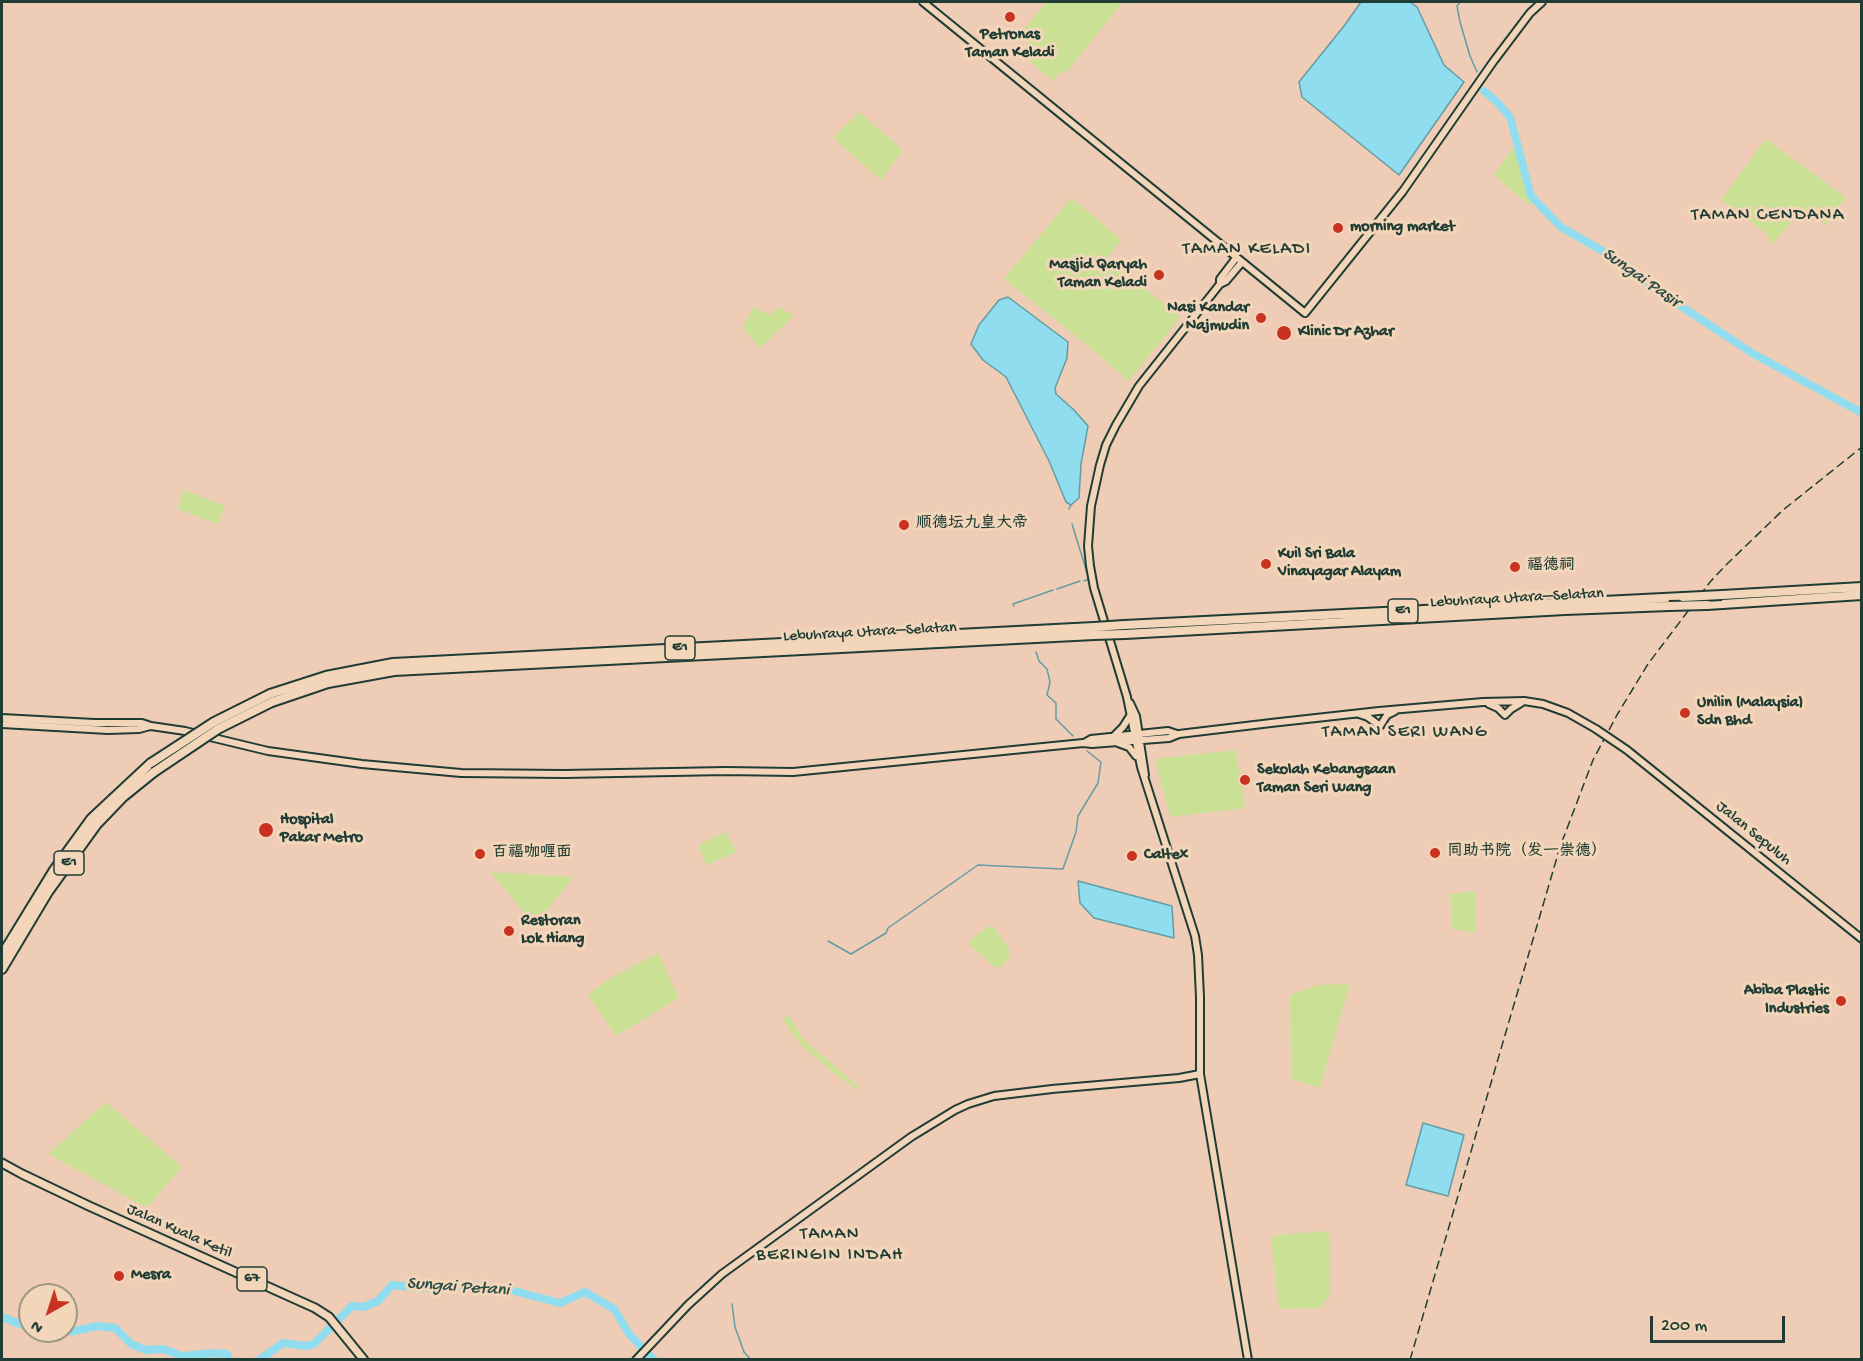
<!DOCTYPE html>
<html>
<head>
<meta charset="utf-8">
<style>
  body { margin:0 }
  #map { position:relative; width:1863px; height:1361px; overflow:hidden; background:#efccb6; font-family:"Gochi Hand",sans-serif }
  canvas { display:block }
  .frame { position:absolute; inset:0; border:3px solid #1f3d34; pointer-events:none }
  .north { position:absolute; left:18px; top:1283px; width:60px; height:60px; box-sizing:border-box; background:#f3d6ba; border:2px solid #9e9984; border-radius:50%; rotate:219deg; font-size:16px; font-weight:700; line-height:24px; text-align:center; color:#1f3d34 }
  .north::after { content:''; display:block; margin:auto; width:21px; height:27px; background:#c8321e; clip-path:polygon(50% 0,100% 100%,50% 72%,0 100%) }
  .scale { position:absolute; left:1650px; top:1316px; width:135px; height:27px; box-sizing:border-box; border:3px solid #1f3d34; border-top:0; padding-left:8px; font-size:18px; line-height:21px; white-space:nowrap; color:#1f3d34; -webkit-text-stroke:4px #f3d6ba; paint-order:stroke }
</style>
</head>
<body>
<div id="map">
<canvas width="1863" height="1361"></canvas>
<div class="frame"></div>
<div class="north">N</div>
<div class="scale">200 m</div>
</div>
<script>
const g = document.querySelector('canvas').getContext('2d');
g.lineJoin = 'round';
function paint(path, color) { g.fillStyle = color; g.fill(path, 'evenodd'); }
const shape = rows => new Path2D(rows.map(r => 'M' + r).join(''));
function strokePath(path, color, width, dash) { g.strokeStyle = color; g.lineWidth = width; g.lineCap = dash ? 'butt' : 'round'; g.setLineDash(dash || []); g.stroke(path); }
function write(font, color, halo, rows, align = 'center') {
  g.font = font + ' "Gochi Hand","LXGW WenKai TC",sans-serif'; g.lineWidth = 6; g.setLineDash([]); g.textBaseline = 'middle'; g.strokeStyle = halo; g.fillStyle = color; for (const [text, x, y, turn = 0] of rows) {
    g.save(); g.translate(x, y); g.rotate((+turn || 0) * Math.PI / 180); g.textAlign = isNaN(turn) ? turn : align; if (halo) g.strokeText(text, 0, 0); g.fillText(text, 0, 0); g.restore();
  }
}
const green = shape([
  [1047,2,1123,2,1066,73,1061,70,1053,81,1028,60,1036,50,1019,35],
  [859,112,903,150,881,180,833,138],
  [1767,140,1844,196,1845,198,1826,225,1808,212,1801,221,1795,217,1771,245,1767,234,1721,200,1764,141],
  [1513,147,1530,197,1535,202,1529,205,1494,175],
  [1071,198,1122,240,1107,258,1180,317,1129,381,1086,344,1004,279],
  [753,307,769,315,778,307,794,316,760,348,743,328],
  [184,490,225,506,218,524,177,509],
  [1236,750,1245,808,1170,817,1155,759],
  [726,832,736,852,707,865,699,849,700,844],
  [490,872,574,877,535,925],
  [1474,891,1476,893,1475,933,1452,929,1450,894],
  [989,926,995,928,1009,949,1009,957,1001,967,995,967,968,944,970,940],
  [658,953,679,998,616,1036,588,995,609,979],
  [1350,984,1320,1088,1291,1079,1290,995,1317,985],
  [787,1016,789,1016,804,1040,858,1086,857,1089,856,1089,831,1071,800,1044,783,1020],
  [106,1102,182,1167,147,1208,48,1154],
  [1324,1231,1330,1235,1330,1295,1320,1308,1279,1309,1271,1239,1275,1235]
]);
const water = shape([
  [1361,2,1410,2,1417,7,1444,65,1464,82,1399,175,1302,97,1299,82,1344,26,1361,2],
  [1008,297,1068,342,1067,358,1055,388,1056,394,1074,410,1088,426,1081,464,1079,498,1071,505,1066,502,1049,461,1006,377,983,360,971,344,979,325,999,300,1008,297],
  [1078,881,1172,906,1174,938,1094,918,1080,903,1078,881],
  [1423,1123,1464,1135,1448,1196,1406,1185,1423,1123]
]);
const stream = shape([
  [1460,2,1457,6,1460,22,1470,56,1477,72],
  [1069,509,1071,505],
  [1072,524,1089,579,1084,581],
  [1057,589,1080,581],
  [1014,606,1013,604,1053,590],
  [1036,652,1039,661,1047,669,1050,682,1047,695,1056,703,1056,719,1073,736],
  [828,941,851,954,886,933,888,928,978,865,1063,869,1076,832,1078,816,1098,783,1101,762,1087,751],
  [732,1304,735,1327,744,1352,751,1360]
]);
const river = shape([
  [1484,91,1497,102,1510,117,1531,196,1561,227,1625,264,1664,295,1752,353,1862,413],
  [2,1317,30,1328],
  [39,1331,44,1333,75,1331,97,1326,115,1328,131,1344,146,1350,163,1349,183,1356,212,1353,227,1354,229,1360],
  [259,1360,283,1343,305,1346,314,1344,352,1306,364,1307,378,1301,392,1285,424,1288,469,1286,503,1288,560,1303,585,1292,614,1309,629,1334,654,1360]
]);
const secondary = shape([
  [923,2,1305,313,1403,191,1493,62,1530,13,1542,2],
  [1236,258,1220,279,1220,284,1139,386,1116,425,1106,445,1100,465,1091,506,1088,546,1090,566,1094,588,1127,697,1141,767,1195,936,1198,955,1200,997,1200,1074,1248,1360],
  [1220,284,1226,281,1242,262],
  [1130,703,1136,716,1145,775],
  [1489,704,1498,708,1505,715,1511,709,1521,703],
  [1359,714,1368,717,1380,726,1387,715,1395,711],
  [2,718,94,723,142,723,151,726,185,731,268,751,362,764,461,773,564,774,726,771,793,772,1083,743,1092,744,1169,738,1179,734,1271,723,1379,711,1483,702,1524,701,1543,704,1568,713,1596,729],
  [2,724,108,730,139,729,150,726],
  [1114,736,1123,727,1130,716],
  [1084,743,1091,739,1139,734,1168,731,1177,734],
  [1118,743,1129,747,1136,756],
  [1627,750,1862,939],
  [636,1360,688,1305,722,1274,911,1137,955,1110,968,1104,994,1096,1052,1089,1179,1078,1200,1074]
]);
const primary = shape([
  [2,1163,22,1174,89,1206,315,1308,329,1317,364,1360]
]);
const highway = shape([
  [1722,595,1862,587],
  [1707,605,1862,595],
  [1124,625,1683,597],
  [1125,634,1565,610,1669,606],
  [270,694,326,676,393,663,1094,627],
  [272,702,328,683,394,671,1094,635],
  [2,955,54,870,91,819,151,763],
  [2,969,48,892,97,824,123,797,154,772]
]);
const rail = shape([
  [1410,1360,1560,847,1593,760,1617,715,1648,664,1710,582,1727,564,1783,510,1862,447]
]);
const secondaryBridge = shape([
  [1596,729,1627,750]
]);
const highwayBridge = shape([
  [1683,597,1722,595],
  [1669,606,1707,605],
  [1094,627,1124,625],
  [1094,635,1125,634],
  [151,763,214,722,270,694],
  [154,772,218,729,272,702]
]);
const markers = [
  [1010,17,6,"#c8321e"],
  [1338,228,6,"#c8321e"],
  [1159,275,6,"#c8321e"],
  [1261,318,6,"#c8321e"],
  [1284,333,8,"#c8321e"],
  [904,525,6,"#c8321e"],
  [1266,564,6,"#c8321e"],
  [1515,567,6,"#c8321e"],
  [1685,713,6,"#c8321e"],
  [1245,780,6,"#c8321e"],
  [266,830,8,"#c8321e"],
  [1435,853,6,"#c8321e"],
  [480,854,6,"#c8321e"],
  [1132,856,6,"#c8321e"],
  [509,931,6,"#c8321e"],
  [1841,1001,6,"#c8321e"],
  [119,1276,6,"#c8321e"]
];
const shields = [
  [1403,611,30],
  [680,648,30],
  [69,863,30],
  [252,1279,30]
];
const shieldNames = [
  ["E1",1403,611],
  ["E1",680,648],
  ["E1",69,863],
  ["67",252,1279]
];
const poiNames = [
  ["Petronas",1010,36,"center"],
  ["Taman Keladi",1010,54,"center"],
  ["morning market",1350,228],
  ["Masjid Qaryah",1147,266,"right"],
  ["Taman Keladi",1147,284,"right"],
  ["Nasi Kandar",1249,309,"right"],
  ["Najmudin",1249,327,"right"],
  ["Klinic Dr Azhar",1298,333],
  ["顺德坛九皇大帝",916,525],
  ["Kuil Sri Bala",1278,555],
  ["Vinayagar Alayam",1278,573],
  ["福德祠",1527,567],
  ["Unilin (Malaysia)",1697,704],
  ["Sdn Bhd",1697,722],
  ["Sekolah Kebangsaan",1257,771],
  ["Taman Seri Wang",1257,789],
  ["Hospital",280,821],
  ["Pakar Metro",280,839],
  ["同助书院（发一崇德）",1447,853],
  ["百福咖喱面",492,854],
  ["Caltex",1144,856],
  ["Restoran",521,922],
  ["Lok Hiang",521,940],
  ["Abiba Plastic",1829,992,"right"],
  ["Industries",1829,1010,"right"],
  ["Mesra",131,1276]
];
const streetNames = [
  ["Lebuhraya Utara–Selatan",1517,599,-3],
  ["Lebuhraya Utara–Selatan",870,633,-3],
  ["Jalan Sepuluh",1753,834,39],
  ["Jalan Kuala Ketil",179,1232,24]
];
const neighbourhoodNames = [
  ["TAMAN CENDANA",1768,216],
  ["TAMAN KELADI",1247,250],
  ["TAMAN SERI WANG",1405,733],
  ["TAMAN",830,1235],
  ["BERINGIN INDAH",830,1256]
];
const waterNames = [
  ["Sungai Pasir",1641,279,35],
  ["Sungai Petani",458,1288,4]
];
paint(green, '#c9e095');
paint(water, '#90ddef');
strokePath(water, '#639da4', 1.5);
strokePath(stream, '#639da4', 1.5);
strokePath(river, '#90ddef', 8);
strokePath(secondary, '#1f3d34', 10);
strokePath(primary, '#1f3d34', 11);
strokePath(highway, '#1f3d34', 12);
strokePath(secondary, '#f3d6ba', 6);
strokePath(primary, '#f3d6ba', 7);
strokePath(highway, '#f3d6ba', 8);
strokePath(rail, '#1f3d34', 1.5, [9, 4.5]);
strokePath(secondaryBridge, '#1f3d34', 10, []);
strokePath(highwayBridge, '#1f3d34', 12, []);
strokePath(secondaryBridge, '#f3d6ba', 6);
strokePath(highwayBridge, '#f3d6ba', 8);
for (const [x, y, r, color] of markers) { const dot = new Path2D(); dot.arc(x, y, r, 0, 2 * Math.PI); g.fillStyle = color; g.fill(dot); strokePath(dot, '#f3d6ba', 2); }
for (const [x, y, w] of shields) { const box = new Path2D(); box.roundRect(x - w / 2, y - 12, w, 24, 4.5); g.fillStyle = '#f3d6ba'; g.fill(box); strokePath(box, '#1f3d34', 1.5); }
write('bold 15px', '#1f3d34', null, shieldNames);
write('bold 16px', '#1f3d34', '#f3d6ba', poiNames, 'left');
write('16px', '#1f3d34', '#f3d6ba', streetNames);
g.letterSpacing = '1.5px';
write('18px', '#1f3d34', '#f3d6ba', neighbourhoodNames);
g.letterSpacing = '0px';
write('italic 18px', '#2a4d47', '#f3d6ba', waterNames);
</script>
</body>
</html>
